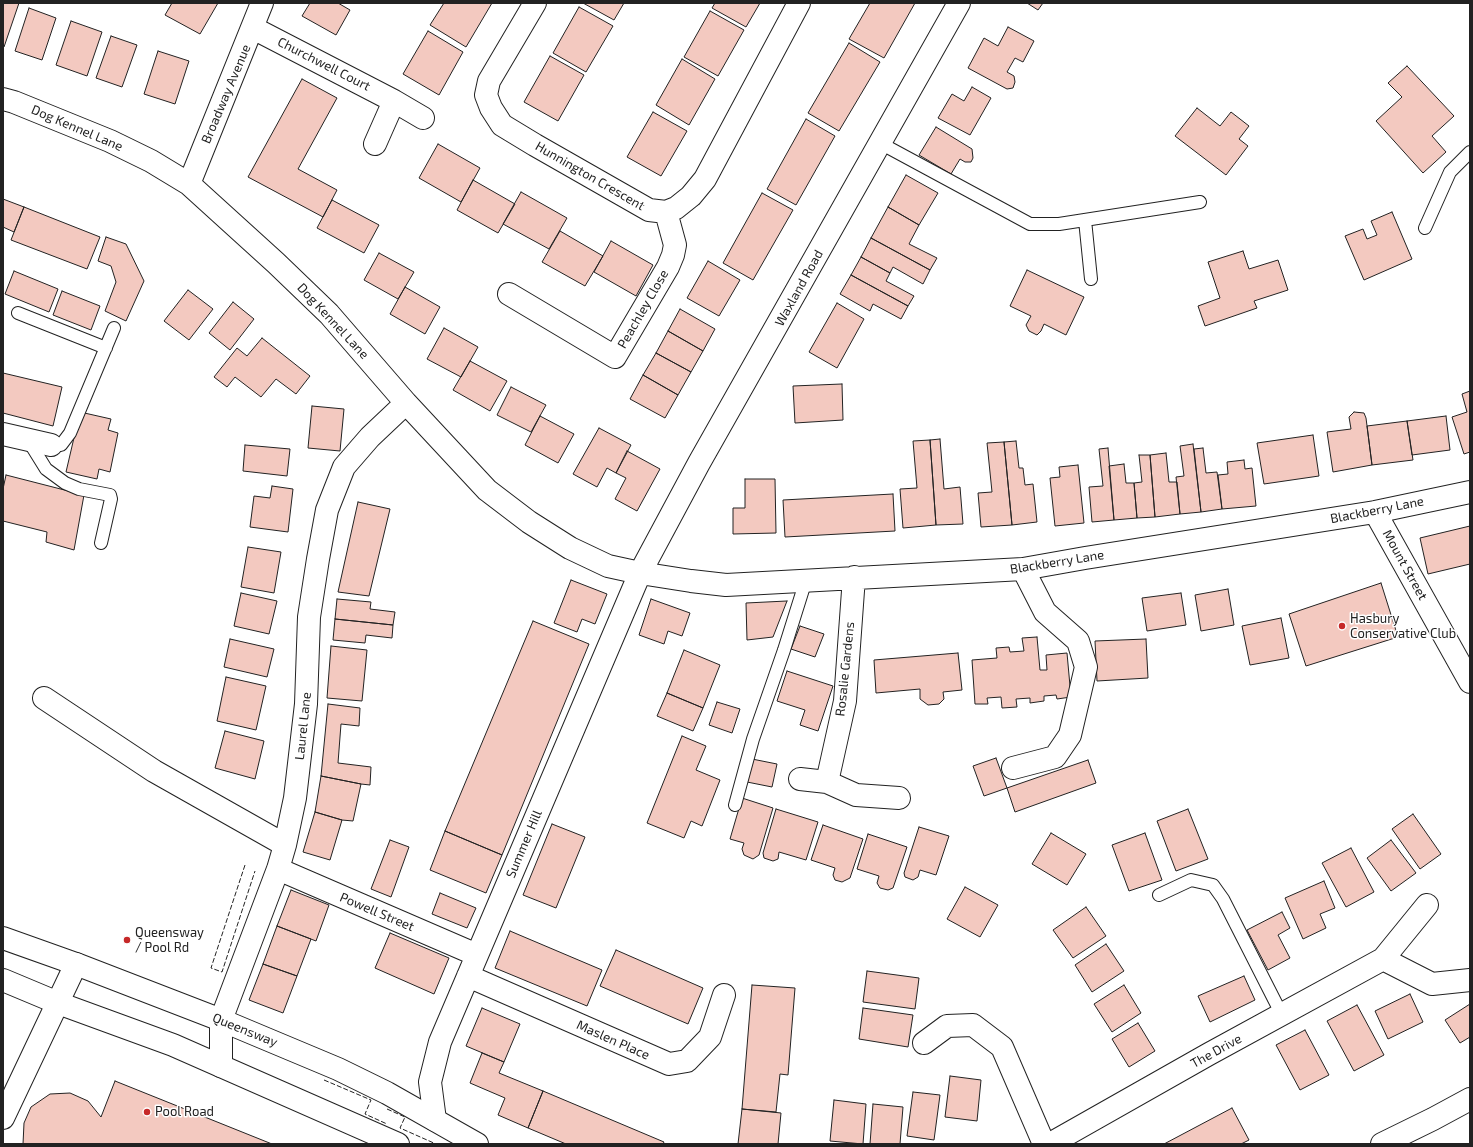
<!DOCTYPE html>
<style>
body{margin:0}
#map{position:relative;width:1473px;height:1147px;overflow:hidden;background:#fff;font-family:"Exo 2",sans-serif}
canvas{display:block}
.frame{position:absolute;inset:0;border:4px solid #222;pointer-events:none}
</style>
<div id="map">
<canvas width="1473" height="1147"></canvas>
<div class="frame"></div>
</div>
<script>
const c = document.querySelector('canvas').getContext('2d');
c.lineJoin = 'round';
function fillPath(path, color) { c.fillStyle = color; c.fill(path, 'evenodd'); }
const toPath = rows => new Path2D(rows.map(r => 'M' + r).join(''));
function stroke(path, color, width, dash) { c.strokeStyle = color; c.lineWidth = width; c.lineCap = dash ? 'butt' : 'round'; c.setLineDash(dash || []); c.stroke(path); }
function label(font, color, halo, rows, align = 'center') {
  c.font = font + ' "Exo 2",sans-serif'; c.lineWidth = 3; c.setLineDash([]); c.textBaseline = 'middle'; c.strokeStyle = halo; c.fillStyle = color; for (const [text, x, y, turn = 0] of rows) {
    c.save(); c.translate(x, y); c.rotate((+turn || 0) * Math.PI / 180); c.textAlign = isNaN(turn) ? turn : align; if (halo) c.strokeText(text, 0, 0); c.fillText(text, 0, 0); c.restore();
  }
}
const building = toPath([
 [3,3,19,3,4,47,3,47,3,3],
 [172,3,218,3,200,34,165,15,172,3],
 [310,3,338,3,350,10,336,35,302,16,310,3],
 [444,3,492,3,466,47,430,25,444,3],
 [583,3,624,3,614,20,583,3],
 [715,3,760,3,746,27,712,8,715,3],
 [870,3,915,3,884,58,849,39,870,3],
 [1027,3,1043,3,1038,10,1027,3],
 [579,7,613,26,586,72,553,53,579,7],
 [29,8,56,18,42,60,15,51,29,8],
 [710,11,744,30,718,76,684,57,710,11],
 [71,21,102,32,87,76,56,65,71,21],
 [1008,27,1034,41,1023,62,1015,58,1007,72,1014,76,1015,82,1013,88,1007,89,968,68,984,38,998,46,1008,27],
 [428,31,463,52,439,95,403,74,428,31],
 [111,36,137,45,122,87,96,78,111,36],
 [849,43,880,62,839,131,808,113,849,43],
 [158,51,189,61,175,104,144,94,158,51],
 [550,56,584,75,558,121,524,102,550,56],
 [682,59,715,79,689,125,656,105,682,59],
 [1407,66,1454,116,1432,136,1446,152,1423,173,1376,121,1402,97,1388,83,1407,66],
 [302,79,337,98,298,169,337,190,323,217,248,177,302,79],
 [972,87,991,98,970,135,938,118,952,94,964,101,972,87],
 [1197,108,1220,126,1231,112,1249,126,1239,139,1248,146,1226,175,1175,136,1197,108],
 [653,112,687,131,661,176,627,157,653,112],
 [806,119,835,136,796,205,767,189,806,119],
 [936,127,972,149,973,158,971,162,965,162,960,159,951,174,919,155,936,127],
 [438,144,480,168,461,202,419,178,438,144],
 [906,175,938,193,919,225,888,207,906,175],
 [473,180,515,204,498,233,457,210,473,180],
 [521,192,567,218,549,249,503,224,521,192],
 [762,193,793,210,753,280,723,263,762,193],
 [3,199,24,207,14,232,3,227,3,199],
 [332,200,379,225,364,253,317,228,332,200],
 [24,207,100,237,87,269,11,240,24,207],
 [888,207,919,225,909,244,937,258,930,270,871,238,888,207],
 [1392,212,1412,259,1364,280,1345,236,1363,229,1367,239,1377,235,1371,221,1392,212],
 [560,231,603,256,585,286,542,262,560,231],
 [106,237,126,244,144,281,126,321,105,311,116,282,111,266,98,261,106,237],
 [871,238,930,270,923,284,893,267,890,273,861,257,871,238],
 [611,241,653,265,636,296,594,272,611,241],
 [1243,251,1249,269,1278,260,1288,290,1254,301,1257,308,1205,326,1198,306,1220,298,1208,262,1243,251],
 [379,253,414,272,398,299,364,280,379,253],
 [861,257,890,273,886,281,914,296,908,306,851,275,861,257],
 [708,261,740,280,719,316,687,298,708,261],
 [1027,270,1084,297,1066,335,1044,324,1041,331,1037,335,1029,331,1026,325,1031,316,1010,306,1027,270],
 [14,271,58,289,49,312,5,294,14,271],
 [851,275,908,306,901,319,873,304,870,311,840,294,851,275],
 [405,287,440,307,425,334,390,314,405,287],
 [188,290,213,309,189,340,164,321,188,290],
 [62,291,100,306,91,330,53,315,62,291],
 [233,302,254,319,230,350,209,333,233,302],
 [837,303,864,319,837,368,809,352,837,303],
 [680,309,715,329,703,351,668,331,680,309],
 [444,328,478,347,461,377,427,359,444,328],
 [668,331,703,351,691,372,656,353,668,331],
 [262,338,310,376,296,394,276,379,261,397,235,377,227,387,214,377,237,348,247,356,262,338],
 [656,353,691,372,678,395,643,375,656,353],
 [470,361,507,381,490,411,453,390,470,361],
 [3,373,62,387,53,426,3,413,3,373],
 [643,375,678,395,665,418,630,399,643,375],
 [842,384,843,420,795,423,793,386,842,384],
 [511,387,546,405,531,432,497,415,511,387],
 [1470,391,1470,452,1464,454,1452,417,1467,412,1462,394,1470,391],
 [312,406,344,409,340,451,308,448,312,406],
 [80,412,111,419,108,430,118,433,110,472,99,469,97,479,66,472,80,412],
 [1354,412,1364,413,1366,418,1372,465,1333,472,1327,432,1351,429,1349,417,1354,412],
 [540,416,574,434,558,463,525,445,540,416],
 [1446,416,1450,450,1412,455,1407,421,1446,416],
 [1407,421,1413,460,1372,465,1367,426,1407,421],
 [599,428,631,445,616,473,607,468,597,487,573,474,599,428],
 [1313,435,1319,476,1264,484,1257,443,1313,435],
 [940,439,944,489,960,487,963,524,936,525,930,440,940,439],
 [930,440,936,525,903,528,900,489,917,488,913,441,930,440],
 [1016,441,1019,468,1023,468,1025,485,1033,484,1037,522,1012,525,1004,442,1016,441],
 [1004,442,1012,525,981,527,978,493,992,492,987,443,1004,442],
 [1193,444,1201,512,1180,514,1176,477,1184,476,1180,446,1193,444],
 [245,445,290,449,287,476,243,471,245,445],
 [1108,448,1114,520,1092,522,1089,487,1103,486,1099,449,1108,448],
 [1203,448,1206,473,1217,472,1222,509,1201,512,1194,449,1203,448],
 [627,451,660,469,637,511,615,499,626,478,616,473,627,451],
 [1166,453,1169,482,1177,482,1180,514,1155,517,1150,455,1166,453],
 [1139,455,1150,455,1155,517,1137,518,1134,483,1142,482,1139,455],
 [1244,460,1245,469,1252,468,1256,506,1222,509,1218,475,1228,474,1227,462,1244,460],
 [1124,464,1126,483,1134,483,1137,518,1114,520,1109,466,1124,464],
 [1078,465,1084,523,1055,526,1050,478,1060,477,1059,467,1078,465],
 [6,475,84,495,74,550,46,542,47,532,3,521,3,489,6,475],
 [745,479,775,479,776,533,733,534,733,508,745,508,745,479],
 [272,486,293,489,288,532,250,527,254,496,270,498,272,486],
 [893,494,895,531,785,537,783,500,893,494],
 [358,502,390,509,369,596,338,592,358,502],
 [1470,526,1470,564,1428,574,1420,538,1470,526],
 [248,547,281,552,274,593,241,587,248,547],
 [571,580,607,594,595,624,582,619,577,632,554,623,571,580],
 [1381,583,1398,637,1306,666,1289,614,1381,583],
 [1228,589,1234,625,1201,631,1195,595,1228,589],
 [241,593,277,601,269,634,234,626,241,593],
 [1181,593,1186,625,1147,631,1142,598,1181,593],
 [337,599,371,602,370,609,395,612,393,625,335,619,337,599],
 [651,599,690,613,682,636,668,631,664,644,639,635,651,599],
 [787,601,773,637,747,640,746,603,787,601],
 [1281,618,1289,658,1250,665,1242,626,1281,618],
 [335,619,393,625,392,638,366,635,365,643,333,640,335,619],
 [533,621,589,644,502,855,445,831,533,621],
 [800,626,824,634,815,657,791,649,800,626],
 [1037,637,1040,670,1047,670,1046,655,1067,653,1071,697,1057,699,1056,695,1044,696,1044,701,1030,703,1030,698,1016,699,1017,707,1002,708,1001,697,987,698,988,704,975,704,972,660,997,658,996,648,1009,647,1010,652,1024,651,1022,638,1037,637],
 [230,639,274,649,267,677,224,667,230,639],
 [1146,639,1148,678,1097,681,1095,641,1146,639],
 [331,646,367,650,362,701,327,698,331,646],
 [684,650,720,665,703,708,667,693,684,650],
 [958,653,962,690,943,692,944,699,939,704,928,705,920,699,920,689,876,693,874,660,958,653],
 [787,671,833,686,818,731,800,725,805,710,777,701,787,671],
 [226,677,266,686,256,730,217,721,226,677],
 [667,693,703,708,693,731,657,716,667,693],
 [717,702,740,709,732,733,709,725,717,702],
 [328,704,360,708,359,726,341,724,338,763,371,767,370,785,361,784,321,776,328,704],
 [225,731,264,741,255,779,215,768,225,731],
 [682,736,706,746,696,770,720,780,702,826,691,821,684,838,647,823,682,736],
 [996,758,1007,788,984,796,973,766,996,758],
 [752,759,777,764,772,787,747,782,752,759],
 [1088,760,1096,783,1015,812,1007,788,1088,760],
 [321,776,361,784,353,821,342,820,315,812,321,776],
 [742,798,773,808,759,855,753,859,744,855,742,849,744,843,730,839,742,798],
 [776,809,818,822,806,860,779,852,778,859,773,861,764,858,763,853,776,809],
 [1188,809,1208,859,1176,871,1157,821,1188,809],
 [315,812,342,820,330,860,303,852,315,812],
 [1413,814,1441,854,1420,869,1392,829,1413,814],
 [552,824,585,837,556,908,523,895,552,824],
 [823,825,863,839,850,878,842,882,835,880,833,875,835,868,811,860,823,825],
 [919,827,949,836,936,875,920,870,918,877,913,880,905,877,904,873,919,827],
 [445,831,502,855,486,893,430,870,445,831],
 [1051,833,1086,854,1067,885,1032,864,1051,833],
 [1145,833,1162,880,1129,891,1112,845,1145,833],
 [868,834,907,847,893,888,888,890,880,888,877,883,879,876,857,869,868,834],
 [390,840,409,847,391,897,371,889,390,840],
 [1391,840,1416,873,1391,891,1367,858,1391,840],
 [1351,848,1374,892,1346,907,1322,863,1351,848],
 [1324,881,1335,908,1320,914,1326,928,1303,939,1285,898,1324,881],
 [965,887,998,905,980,937,947,919,965,887],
 [291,890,329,905,316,941,277,926,291,890],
 [440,893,476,908,467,928,432,914,440,893],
 [1086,907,1106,936,1073,958,1053,930,1086,907],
 [1282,912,1290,928,1278,935,1290,958,1268,970,1247,930,1282,912],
 [277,926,311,939,297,976,263,964,277,926],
 [510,931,602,970,587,1006,495,968,510,931],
 [390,933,449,958,434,994,375,968,390,933],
 [1106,944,1124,971,1092,992,1075,965,1106,944],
 [616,950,703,988,688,1024,600,986,616,950],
 [263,964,297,976,283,1013,249,1000,263,964],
 [867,971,919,978,915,1009,863,1002,867,971],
 [1244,976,1255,1000,1210,1022,1198,996,1244,976],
 [752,985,795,988,788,1075,780,1074,776,1112,742,1109,752,985],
 [1124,985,1141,1013,1112,1032,1094,1004,1124,985],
 [1410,994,1423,1022,1388,1039,1375,1011,1410,994],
 [1470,1004,1470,1037,1460,1043,1445,1020,1470,1004],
 [1357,1005,1384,1055,1354,1071,1327,1021,1357,1005],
 [482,1008,520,1024,504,1062,466,1046,482,1008],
 [863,1008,913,1015,908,1047,859,1039,863,1008],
 [1138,1023,1155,1051,1129,1067,1112,1039,1138,1023],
 [1305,1030,1329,1075,1300,1090,1276,1045,1305,1030],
 [482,1053,504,1062,499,1073,543,1091,528,1128,498,1115,505,1098,470,1083,482,1053],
 [950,1076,981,1080,977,1121,945,1117,950,1076],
 [115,1081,272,1144,23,1144,24,1123,31,1107,50,1094,70,1093,88,1101,101,1117,115,1081],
 [543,1091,664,1142,663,1144,566,1144,528,1128,543,1091],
 [913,1092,940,1095,934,1140,907,1136,913,1092],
 [834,1100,866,1104,863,1144,830,1141,834,1100],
 [873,1104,903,1107,900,1144,870,1144,873,1104],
 [1232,1108,1249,1140,1241,1144,1164,1144,1232,1108],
 [742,1109,781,1113,778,1144,738,1144,742,1109]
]);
fillPath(building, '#f3c9c0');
stroke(building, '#222', 1);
const service = toPath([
 [880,143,1030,224,1059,224,1200,202],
 [1085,220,1091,279],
 [1425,228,1450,172,1470,152],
 [18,313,106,348],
 [28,440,46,469,65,483,79,489,110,495,111,499,101,543],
 [51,445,61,445,70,433,114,328],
 [735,805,753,739,784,650,806,580],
 [1159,895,1191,880,1213,885,1223,899,1282,1015]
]);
const minor = toPath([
 [535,3,489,81,486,95,491,108,502,125,535,145,649,210,666,212,676,208,691,196,705,179,799,3],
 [253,28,394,101,423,118],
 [3,99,14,102,110,141,151,161,189,184,276,263,329,314,406,403,487,490,529,522,570,548,608,566,640,573,691,581,726,585,1023,569,1085,558,1375,512,1470,492],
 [375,144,394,101],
 [189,184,262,3],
 [509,294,615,357,668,267,673,255,675,245,666,212],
 [3,434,51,445],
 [1375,512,1470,682],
 [44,698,154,771,285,845],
 [1013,768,1055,757,1070,735,1086,667,1078,641,1045,612,1023,569],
 [800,779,827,782,856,795,899,798],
 [827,782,845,701,854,577],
 [278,869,477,955],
 [1383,959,1432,984,1470,980],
 [468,976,669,1064,687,1061,710,1037,724,995],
 [924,1043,947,1026,973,1025,1002,1047,1044,1144],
 [221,1066,221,1020,278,869,285,845,295,798,306,704,309,617,318,559,327,510,344,467,370,437,406,403],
 [435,1120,430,1082,440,1042,640,573,699,463,959,3],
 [1050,1144,1209,1054,1383,959,1427,905]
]);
const tertiary = toPath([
 [3,1118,76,964]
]);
const secondary = toPath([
 [1382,1144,1433,1119,1470,1099]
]);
const primary = toPath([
 [3,938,76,964,221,1020,338,1069,387,1093,477,1144],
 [3,980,58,1003,173,1045,398,1144]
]);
stroke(service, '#222', 14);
stroke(minor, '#222', 24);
stroke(tertiary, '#222', 24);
stroke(secondary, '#222', 24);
stroke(primary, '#222', 24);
stroke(service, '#fff', 12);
stroke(minor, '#fff', 22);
stroke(tertiary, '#fff', 22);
stroke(secondary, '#fff', 22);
stroke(primary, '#fff', 22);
stroke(toPath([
 [245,865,211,968,222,972,255,871],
 [324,1080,371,1100,365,1114,387,1124],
 [387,1109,405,1117,400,1128,436,1144]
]), '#222', 1, [5, 2]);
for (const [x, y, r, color] of [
 [1342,626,4,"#c62828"],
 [127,940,4,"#c62828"],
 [147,1112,4,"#c62828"]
]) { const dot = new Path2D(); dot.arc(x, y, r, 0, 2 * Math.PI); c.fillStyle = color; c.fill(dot); stroke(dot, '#fff', 1.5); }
label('13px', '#222', '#fff', [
 ["Churchwell Court",324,64,27],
 ["Broadway Avenue",226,94,-67],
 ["Dog Kennel Lane",77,128,23],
 ["Hunnington Crescent",590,176,30],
 ["Waxland Road",799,288,-61],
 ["Peachley Close",643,309,-60],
 ["Dog Kennel Lane",333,321,47],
 ["Blackberry Lane",1377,510,-11],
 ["Blackberry Lane",1057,562,-9],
 ["Mount Street",1405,565,61],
 ["Rosalie Gardens",845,669,-84],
 ["Laurel Lane",303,726,-84],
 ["Summer Hill",524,844,-67],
 ["Powell Street",377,912,23],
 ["Queensway",245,1030,22],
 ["Maslen Place",613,1040,24],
 ["The Drive",1216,1051,-29]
]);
label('13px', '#222', '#fff', [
 ["Hasbury",1350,619],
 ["Conservative Club",1350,634],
 ["Queensway",135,933],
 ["/ Pool Rd",135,948],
 ["Pool Road",155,1112]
], 'left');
</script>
